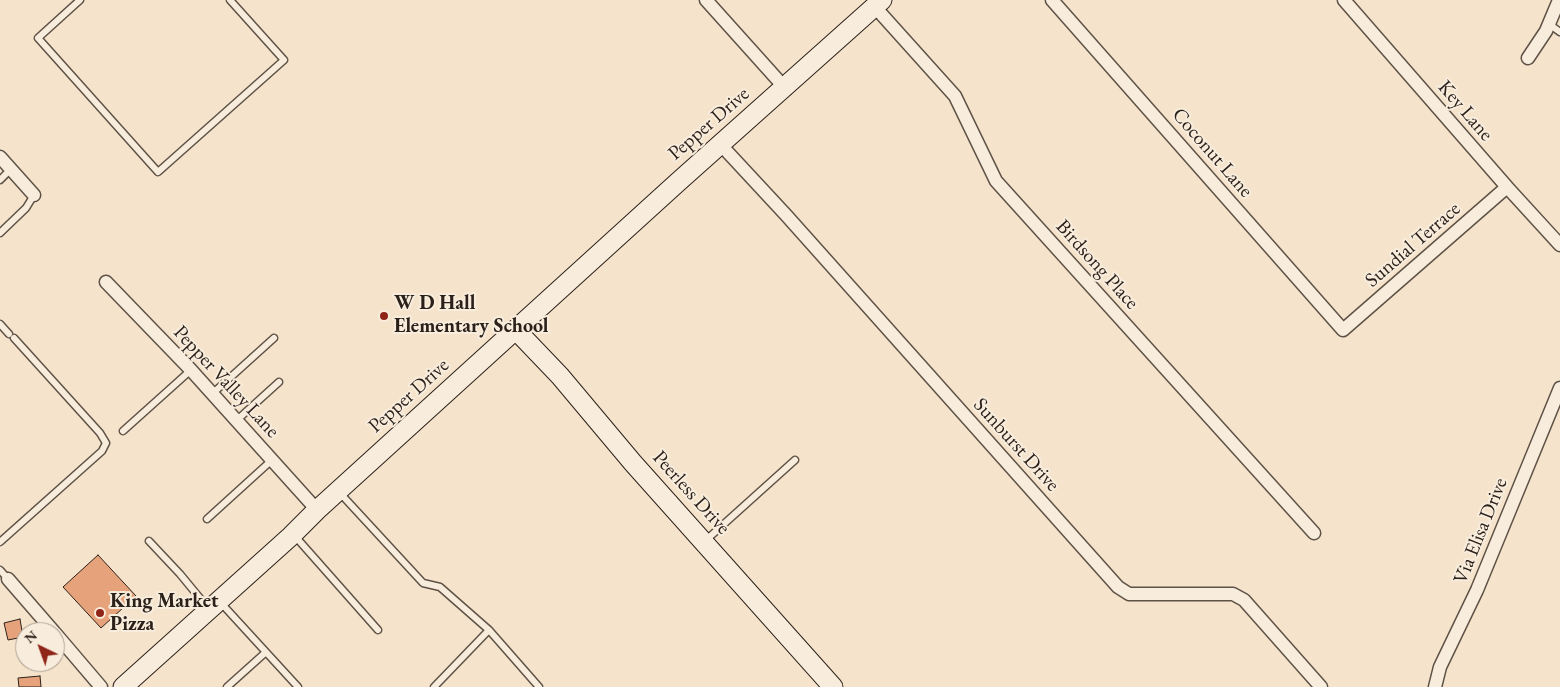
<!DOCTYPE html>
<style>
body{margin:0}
#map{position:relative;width:1560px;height:687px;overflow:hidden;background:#f5e3cb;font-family:"EB Garamond",serif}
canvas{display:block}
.north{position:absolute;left:15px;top:622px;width:50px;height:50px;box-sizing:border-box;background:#f8eddd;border:1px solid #a69b8f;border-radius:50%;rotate:318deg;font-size:14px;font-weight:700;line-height:20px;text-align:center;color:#2c211a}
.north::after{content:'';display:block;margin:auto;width:18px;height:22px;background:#8f2418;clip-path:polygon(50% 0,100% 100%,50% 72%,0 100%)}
</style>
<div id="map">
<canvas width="1560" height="687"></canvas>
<div class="north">N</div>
</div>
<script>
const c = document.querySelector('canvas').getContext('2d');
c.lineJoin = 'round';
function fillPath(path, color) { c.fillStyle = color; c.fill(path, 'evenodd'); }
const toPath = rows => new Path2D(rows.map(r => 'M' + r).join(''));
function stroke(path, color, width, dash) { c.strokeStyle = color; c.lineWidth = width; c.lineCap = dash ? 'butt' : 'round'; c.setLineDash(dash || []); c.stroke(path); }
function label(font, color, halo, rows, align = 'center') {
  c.font = font + ' "EB Garamond",serif'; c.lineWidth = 4; c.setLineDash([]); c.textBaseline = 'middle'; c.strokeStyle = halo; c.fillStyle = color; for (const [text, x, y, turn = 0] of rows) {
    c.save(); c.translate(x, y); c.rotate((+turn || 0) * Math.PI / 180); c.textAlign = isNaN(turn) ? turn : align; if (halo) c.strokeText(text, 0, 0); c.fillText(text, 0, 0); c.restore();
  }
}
const building = toPath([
 [98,555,136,596,101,628,63,587,98,555],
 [20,619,23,637,8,640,4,623,20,619],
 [40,676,41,687,19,687,18,678,40,676]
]);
fillPath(building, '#e6a37b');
stroke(building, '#2c211a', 1);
const lane = toPath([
 [80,0,38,38,158,172,284,60,230,0],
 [1549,24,1560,32],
 [0,180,11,169],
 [0,233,26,208,34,195],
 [0,324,9,334],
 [212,394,274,338],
 [237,420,279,382],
 [123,431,191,370],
 [339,492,423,583,440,587,489,630,539,687],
 [207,519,272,460],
 [294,535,378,630],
 [149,541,180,574,208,608],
 [705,541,795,460],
 [0,542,102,451,106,443,100,433,14,338],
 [0,570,8,579],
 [221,603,298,687],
 [227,687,266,652],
 [434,687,489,630]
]);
const street = toPath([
 [706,0,785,88],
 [1052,0,1343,330,1507,187],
 [1344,0,1507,187,1560,245],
 [875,7,955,96,996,181,1314,533],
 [1528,58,1546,31,1559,0],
 [721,145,786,215,1118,587,1129,594,1233,594,1244,600,1321,687],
 [0,157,34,195],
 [106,282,191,370,317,510],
 [8,579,54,632],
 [55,633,101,687],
 [1435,687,1440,667,1477,590,1560,388]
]);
const secondary = toPath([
 [516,330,560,376,633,463,833,687],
 [123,687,291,536,317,510,678,182,882,0]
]);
stroke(lane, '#5e5246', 9);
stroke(street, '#5e5246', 15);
stroke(secondary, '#2c211a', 21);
stroke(lane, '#f8eddd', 6);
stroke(street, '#f8eddd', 12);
stroke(secondary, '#f8eddd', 19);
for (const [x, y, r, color] of [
 [384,316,5,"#8f2418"],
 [100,613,5,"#8f2418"]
]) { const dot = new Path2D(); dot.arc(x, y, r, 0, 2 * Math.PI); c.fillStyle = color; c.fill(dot); stroke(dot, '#f8eddd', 2); }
label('20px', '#2c211a', '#f8eddd', [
 ["Key Lane",1465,111,49],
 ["Pepper Drive",709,124,-41],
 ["Coconut Lane",1212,153,49],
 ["Sundial Terrace",1413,245,-41],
 ["Birdsong Place",1097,265,48],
 ["Pepper Valley Lane",226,382,47],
 ["Pepper Drive",409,396,-42],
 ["Sunburst Drive",1016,445,48],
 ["Peerless Drive",691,493,48],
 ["Via Elisa Drive",1481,531,-68]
]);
label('bold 20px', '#2c211a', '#f8eddd', [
 ["W D Hall",394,304],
 ["Elementary School",394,327],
 ["King Market",110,602],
 ["Pizza",110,625]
], 'left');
</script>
